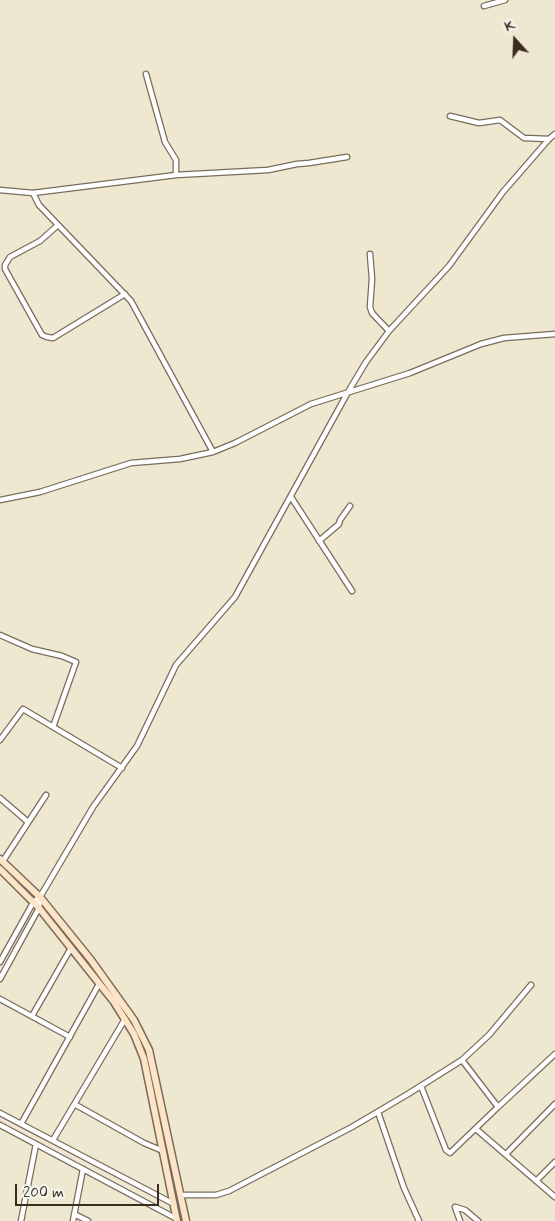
<!DOCTYPE html>
<style>
body{margin:0}
#map{position:relative;width:555px;height:1221px;overflow:hidden;background:#eee8d0;font-family:Mynerve,sans-serif}
canvas{display:block}
.north{position:absolute;left:490px;top:15px;width:50px;height:50px;-webkit-text-stroke:4px #f6f6f2;paint-order:stroke;rotate:340deg;font-size:14px;font-weight:700;line-height:20px;text-align:center;color:#3b2a1e}
.north::after{content:'';display:block;margin:auto;width:18px;height:22px;background:#3b2a1e;clip-path:polygon(50% 0,100% 100%,50% 72%,0 100%)}
.scale{position:absolute;left:15px;top:1184px;width:144px;height:22px;box-sizing:border-box;border:2px solid #3b2a1e;border-top:0;padding-left:6px;font-size:15px;line-height:18px;white-space:nowrap;color:#3b2a1e;-webkit-text-stroke:4px #f6f6f2;paint-order:stroke}
</style>
<div id="map">
<canvas width="555" height="1221"></canvas>
<div class="north">K</div>
<div class="scale">200 m</div>
</div>
<script>
const c = document.querySelector('canvas').getContext('2d');
c.lineJoin = 'round';
const toPath = rows => new Path2D(rows.map(r => 'M' + r).join(''));
function stroke(path, color, width, dash) { c.strokeStyle = color; c.lineWidth = width; c.lineCap = dash ? 'butt' : 'round'; c.setLineDash(dash || []); c.stroke(path); }
const street = toPath([
 [484,6,505,0],
 [146,74,165,142,176,160,176,175],
 [450,116,479,123,500,120,524,138,549,139],
 [0,190,33,193,176,175,268,170,297,164,309,163,347,157],
 [33,193,39,205,131,301,213,452],
 [58,225,40,241,10,257,5,265,5,269,42,335,47,337,53,338,125,294],
 [370,254,372,279,370,307,372,313,389,331],
 [291,497,352,591],
 [0,500,40,492,131,463,180,459,213,452,235,443,311,404,410,373,481,344,504,338,555,334],
 [319,541,339,524,340,520,350,506],
 [0,635,32,649,62,656,76,662,53,727],
 [0,740,23,709,122,768],
 [0,798,28,822],
 [3,861,46,795],
 [0,962,34,901,40,897],
 [0,979,39,908,40,897,93,807,137,746,176,665,235,597,348,392,366,362,389,331,449,266,503,192,549,139,555,134],
 [0,999,70,1037],
 [32,1016,71,948],
 [421,1086,446,1150,450,1153,498,1107,462,1060],
 [76,1105,144,1143,163,1151],
 [498,1107,555,1054],
 [378,1112,404,1188,419,1221],
 [0,1113,174,1204],
 [21,1124,99,984],
 [0,1125,177,1219],
 [476,1129,555,1197],
 [53,1140,125,1019],
 [506,1154,555,1104],
 [536,1181,555,1162],
 [181,1195,216,1195,229,1191,352,1127,408,1094,462,1060,489,1035,531,985],
 [455,1207,465,1210,478,1221],
 [455,1207,460,1221],
 [74,1214,88,1221],
 [21,1221,36,1144],
 [73,1221,83,1169]
]);
const secondary = toPath([
 [0,859,40,897,91,960,134,1020,149,1050,186,1221],
 [0,869,39,908,114,1002,134,1034,144,1059,177,1221]
]);
stroke(street, '#7a6c5c', 7);
stroke(secondary, '#7a6c5c', 9);
stroke(street, '#fff', 4.5);
stroke(secondary, '#fee4c6', 6);
</script>
